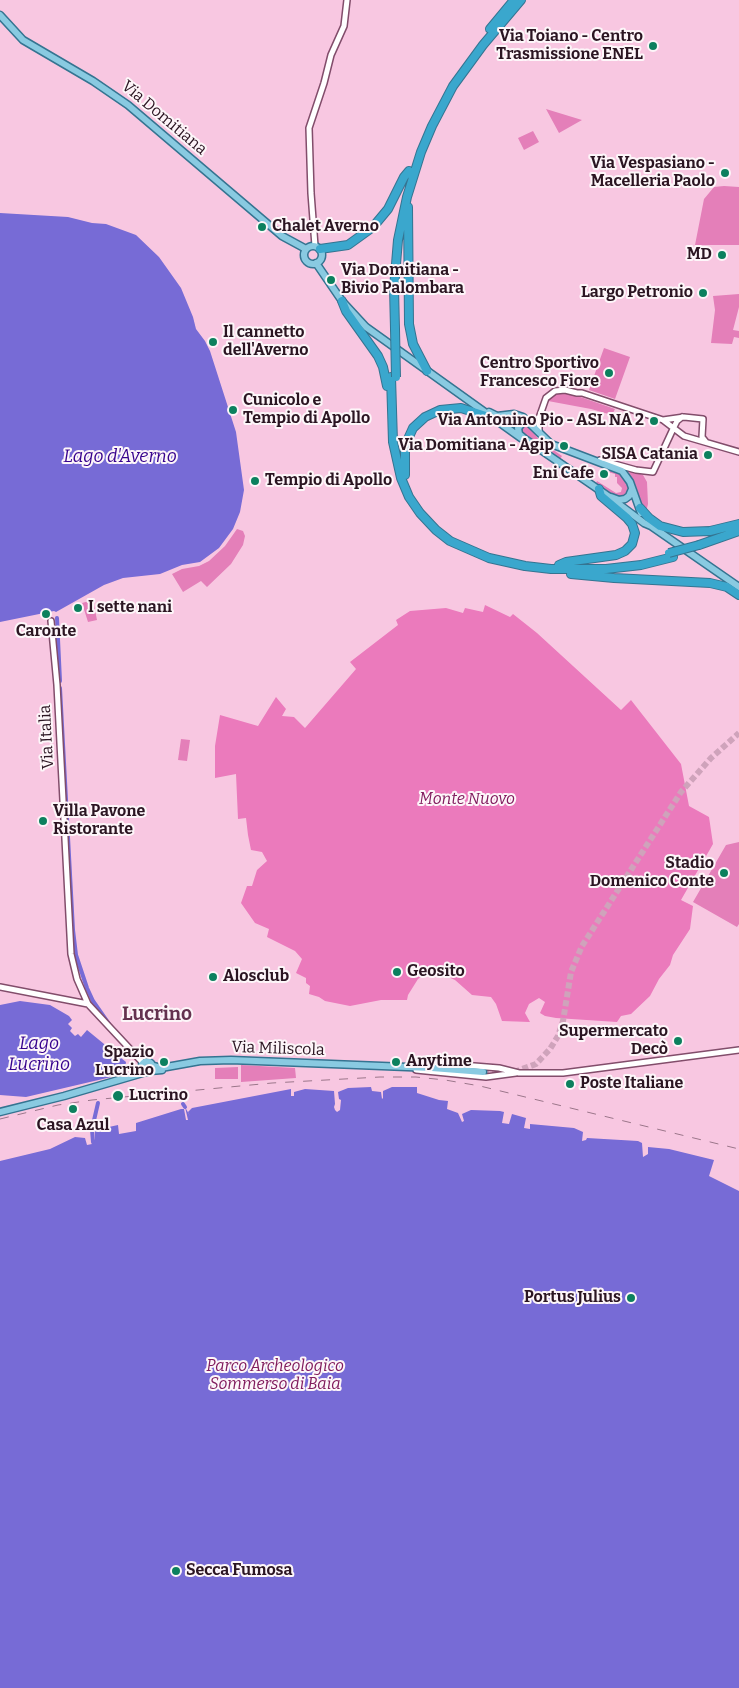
<!DOCTYPE html>
<meta charset="utf-8">
<style>
body{margin:0}
canvas{display:block;background:#f8c7e1}
</style>
<canvas width="739" height="1688"></canvas>
<script>
const c = document.querySelector('canvas').getContext('2d');
c.lineJoin = 'round';
function fillPath(path, color) { c.fillStyle = color; c.fill(path, 'evenodd'); }
const toPath = rows => new Path2D(rows.map(r => 'M' + r).join(''));
function stroke(path, color, width, dash) { c.strokeStyle = color; c.lineWidth = width; c.lineCap = dash ? 'butt' : 'round'; c.setLineDash(dash || []); c.stroke(path); }
function label(font, color, halo, rows, align = 'center') {
  c.font = font + ' Bitter,serif'; c.lineWidth = 4; c.setLineDash([]); c.textBaseline = 'middle'; c.strokeStyle = halo; c.fillStyle = color; for (const [text, x, y, turn = 0] of rows) {
    c.save(); c.translate(x, y); c.rotate((+turn || 0) * Math.PI / 180); c.textAlign = isNaN(turn) ? turn : align; if (halo) c.strokeText(text, 0, 0); c.fillText(text, 0, 0); c.restore();
  }
}
fillPath(toPath([
 [546,109,582,120,559,133],
 [533,131,539,142,524,150,518,138],
 [724,186,739,187,739,245,695,245,704,199,714,187],
 [739,294,739,307,733,330,739,331,739,338,734,337,732,344,711,343,715,310,713,296],
 [604,348,630,357,615,399,589,390],
 [560,392,569,393,615,409,612,415,591,409,548,401,552,395],
 [525,424,529,426,539,440,562,456,560,459,521,432,521,426],
 [610,469,611,471,613,470,620,474,628,484,629,488,625,496,620,497,612,494,596,483,597,481,616,493,621,492,622,488,617,483,617,477,615,477,615,474,608,472,608,476,605,476,607,473,600,472],
 [632,471,643,475,647,482,648,504,646,512,639,499,628,473],
 [237,529,243,531,245,536,243,545,231,564,207,587,201,581,183,592,172,574,182,569,199,566,209,561,225,546],
 [93,600,97,620,88,622,82,603],
 [181,739,190,740,187,761,178,760],
 [739,842,739,924,737,927,693,902,726,845],
 [241,1065,295,1068,296,1078,241,1082],
 [238,1067,238,1079,215,1079,215,1068]
]), '#e47fb9');
fillPath(toPath([
 [485,605,510,617,513,614,537,633,621,710,631,700,681,764,689,806,709,817,713,844,681,900,693,906,690,929,673,955,670,965,659,979,650,996,631,1014,621,1016,617,1022,556,1018,545,1016,540,1013,545,1002,539,998,529,1004,525,1013,530,1022,502,1021,496,1004,491,997,472,995,455,980,444,975,443,970,431,971,418,979,408,995,407,1000,381,1000,350,1006,325,1001,319,997,309,994,310,986,306,983,306,978,296,973,302,959,295,951,267,937,269,929,255,923,241,903,247,886,252,886,257,870,267,861,262,852,251,850,248,835,246,818,238,819,236,774,215,778,215,746,220,715,258,726,276,697,286,709,282,716,294,717,305,728,356,669,350,662,398,625,396,620,410,611,446,608,463,613,465,608,483,612]
]), '#eb7abc');
fillPath(toPath([
 [0,213,68,217,92,223,106,224,136,235,159,257,181,288,193,317,196,329,205,341,210,351,236,432,244,490,240,512,233,529,219,548,200,562,182,565,160,574,123,578,104,585,56,612,54,611,0,622],
 [20,1001,50,1005,69,1016,72,1020,68,1024,72,1028,70,1031,75,1036,78,1034,81,1037,87,1030,126,1062,124,1074,26,1097,0,1095,0,1005],
 [371,1087,372,1091,381,1092,382,1099,383,1098,383,1091,392,1087,417,1087,417,1093,439,1100,448,1101,447,1109,458,1113,462,1122,464,1121,462,1114,471,1110,500,1111,504,1112,502,1123,509,1124,512,1114,526,1118,524,1128,530,1129,530,1124,574,1128,583,1132,582,1141,586,1140,587,1138,638,1141,642,1143,643,1157,648,1154,648,1147,669,1149,714,1160,709,1176,739,1191,739,1688,0,1688,0,1161,50,1149,75,1137,85,1138,87,1145,92,1144,95,1139,95,1130,118,1125,119,1134,136,1131,136,1123,181,1109,184,1109,186,1120,188,1120,185,1107,190,1116,188,1112,192,1108,291,1089,291,1096,294,1096,294,1092,305,1089,334,1091,335,1104,334,1107,335,1110,337,1112,340,1110,341,1100,339,1099,338,1092,348,1088]
]), '#776bd6');
stroke(toPath([
 [57,618,60,681],
 [60,688,73,930,76,955,87,988,93,1001,109,1024],
 [183,1104,185,1107],
 [93,1142,92,1129,98,1103]
]), '#776bd6', 4);
stroke(toPath([
 [483,1072,505,1073],
 [514,1072,536,1064,550,1049,558,1036,563,1021,571,972,582,946,681,792,711,758,739,733]
]), '#cfa3bb', 6, [6, 3]);
const minor = toPath([
 [315,246,311,193,309,128,324,83,331,55,344,26,347,0],
 [663,420,684,417,703,419,702,437,706,442],
 [539,432,539,418,546,398,555,391,565,390,577,393,582,393,663,420,684,436,739,452],
 [600,460,636,470,653,472,673,429,677,421,682,417],
 [51,621,57,685,71,954,77,979,88,1004,143,1063],
 [0,987,88,1004],
 [413,1066,437,1063,499,1068,519,1073,563,1073,739,1050],
 [416,1070,486,1077,516,1073]
]);
const major = toPath([
 [0,15,23,40,93,81,128,105,282,236,306,249],
 '304 255a9 9 0 1 1 18 0a9 9 0 1 1-18 0Z',
 [316,263,342,301,366,327,521,438],
 [489,412,497,416,514,414,523,417,551,444,622,471,630,482,641,513],
 [530,421,523,422,518,428,519,434,525,439,608,496,644,523,651,526,739,587],
 [611,497,619,500,625,499,629,496,632,489],
 '141.5 1067a5.5 5.5 0 1 1 11 0a5.5 5.5 0 1 1-11 0Z',
 [151,1065,161,1068,200,1061,231,1060,432,1068,483,1072],
 [150,1071,162,1070],
 [0,1112,64,1096,146,1072]
]);
const highway = toPath([
 [490,29,514,0],
 [408,207,409,324,413,344,427,371],
 [320,249,348,245,373,227,388,209,404,177,409,171],
 [342,301,346,311,378,356,383,367,387,386],
 [395,329,394,288,398,240,407,197,421,152,432,126,453,86,483,45,521,0],
 [391,377,393,442,401,478,409,497,420,513,436,530,450,541,489,558,525,566,551,569,606,569,641,565,673,557],
 [405,475,405,451,408,439,413,428,425,417,440,410,461,408,492,418],
 [640,508,649,518,660,526,683,532,710,531,739,524],
 [699,545,739,531],
 [559,565,566,562,616,555,625,551,632,544,635,533,632,524,627,518,601,496,599,489],
 [571,574,614,578,710,583,727,587,739,595]
]);
stroke(minor, '#824d6b', 8);
stroke(major, '#357491', 9);
stroke(highway, '#357491', 10);
stroke(minor, '#fff', 5);
stroke(major, '#89cae1', 6);
stroke(highway, '#3aa7cd', 8);
stroke(toPath([
 [0,1119,58,1105,92,1100,272,1083,380,1077,416,1077,445,1080,480,1086,739,1149]
]), '#9b768a', 1, [9, 9]);
const highwayBridge = toPath([
 [395,329,396,377],
 [669,553,699,545]
]);
stroke(highwayBridge, '#357491', 10, []);
stroke(highwayBridge, '#3aa7cd', 8);
for (const [x, y, r, color] of [
 [653,46,5,"#0c805e"],
 [725,173,5,"#0c805e"],
 [262,227,5,"#0c805e"],
 [722,255,5,"#0c805e"],
 [331,280,5,"#0c805e"],
 [703,293,5,"#0c805e"],
 [213,342,5,"#0c805e"],
 [609,373,5,"#0c805e"],
 [233,410,5,"#0c805e"],
 [654,421,5,"#0c805e"],
 [564,446,5,"#0c805e"],
 [708,455,5,"#0c805e"],
 [604,474,5,"#0c805e"],
 [255,481,5,"#0c805e"],
 [78,608,5,"#0c805e"],
 [46,614,5,"#0c805e"],
 [43,821,5,"#0c805e"],
 [724,873,5,"#0c805e"],
 [397,972,5,"#0c805e"],
 [213,977,5,"#0c805e"],
 [678,1041,5,"#0c805e"],
 [164,1062,5,"#0c805e"],
 [396,1062,5,"#0c805e"],
 [570,1084,5,"#0c805e"],
 [118,1096,6,"#0c805e"],
 [73,1109,5,"#0c805e"],
 [631,1298,5,"#0c805e"],
 [176,1571,5,"#0c805e"]
]) { const dot = new Path2D(); dot.arc(x, y, r, 0, 2 * Math.PI); c.fillStyle = color; c.fill(dot); stroke(dot, '#fdf6f9', 2); }
label('bold 16px', '#2b1522', '#fdf6f9', [
 ["Via Toiano - Centro",643,37],
 ["Trasmissione ENEL",643,55],
 ["Via Vespasiano -",715,164],
 ["Macelleria Paolo",715,182],
 ["Chalet Averno",272,227,"left"],
 ["MD",712,255],
 ["Via Domitiana -",341,271,"left"],
 ["Bivio Palombara",341,289,"left"],
 ["Largo Petronio",693,293],
 ["Il cannetto",223,333,"left"],
 ["dell'Averno",223,351,"left"],
 ["Centro Sportivo",599,364],
 ["Francesco Fiore",599,382],
 ["Cunicolo e",243,401,"left"],
 ["Tempio di Apollo",243,419,"left"],
 ["Via Antonino Pio - ASL NA 2",644,421],
 ["Via Domitiana - Agip",554,446],
 ["SISA Catania",698,455],
 ["Eni Cafe",594,474],
 ["Tempio di Apollo",265,481,"left"],
 ["I sette nani",88,608,"left"],
 ["Caronte",46,632,"center"],
 ["Villa Pavone",53,812,"left"],
 ["Ristorante",53,830,"left"],
 ["Stadio",714,864],
 ["Domenico Conte",714,882],
 ["Geosito",407,972,"left"],
 ["Alosclub",223,977,"left"],
 ["Supermercato",668,1032],
 ["Decò",668,1050],
 ["Spazio",154,1053],
 ["Lucrino",154,1071],
 ["Anytime",406,1062,"left"],
 ["Poste Italiane",580,1084,"left"],
 ["Lucrino",129,1096,"left"],
 ["Casa Azul",73,1126,"center"],
 ["Portus Julius",621,1298],
 ["Secca Fumosa",186,1571,"left"]
], 'right');
label('16px', '#2b1522', '#fdf6f9', [
 ["Via Domitiana",164,118,40],
 ["Via Italia",47,737,-93],
 ["Via Miliscola",278,1049,2]
]);
label('italic 16px', '#811c5e', '#fdf6f9', [
 ["Monte Nuovo",467,800],
 ["Parco Archeologico",275,1367],
 ["Sommerso di Baia",275,1385]
]);
label('italic 18px', '#36028d', '#fdf6f9', [
 ["Lago d'Averno",120,457],
 ["Lago",39,1044],
 ["Lucrino",39,1065]
]);
label('bold 19px', '#64324f', '#fdf6f9', [
 ["Lucrino",157,1015]
]);
</script>
